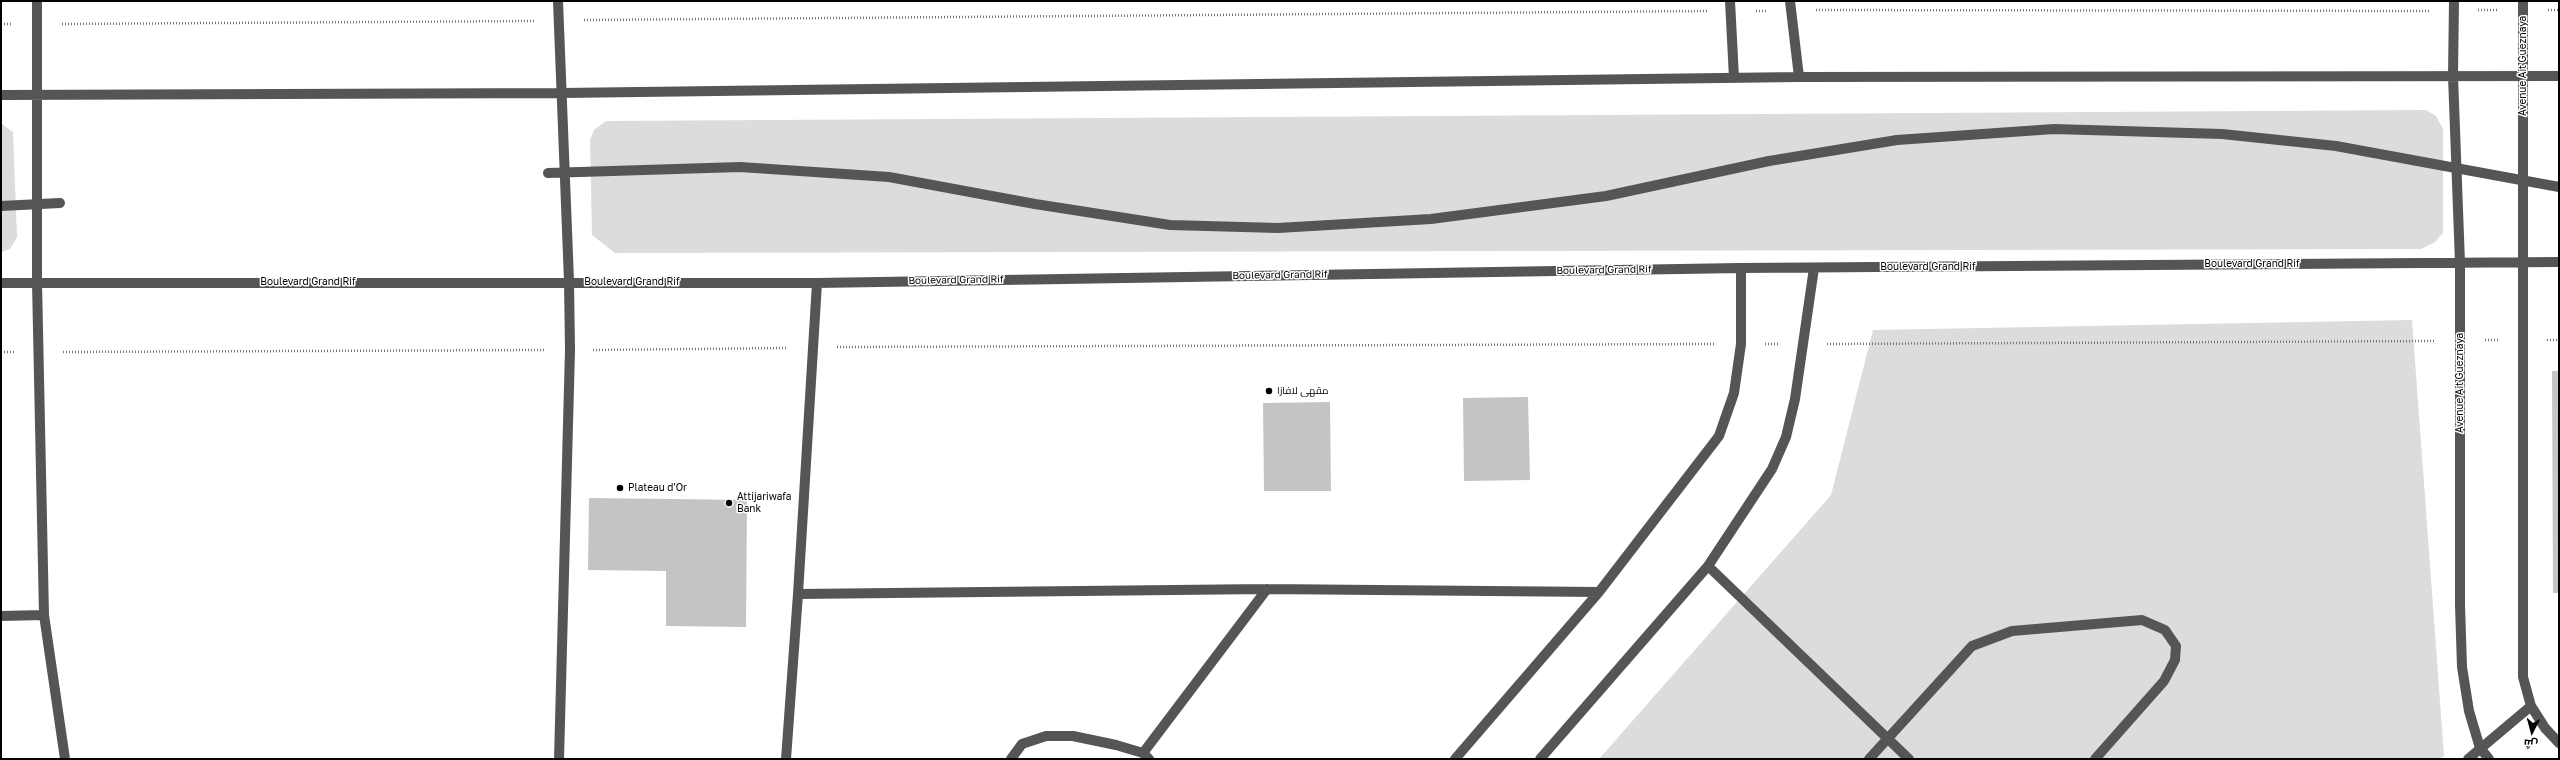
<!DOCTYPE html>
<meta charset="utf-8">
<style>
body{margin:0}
#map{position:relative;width:2560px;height:760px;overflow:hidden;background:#fff;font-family:"Golos Text",Cairo,sans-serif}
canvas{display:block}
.frame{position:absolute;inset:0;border:2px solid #000;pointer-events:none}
.north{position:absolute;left:2512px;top:712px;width:40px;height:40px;-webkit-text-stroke:3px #fff;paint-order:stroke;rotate:186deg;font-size:11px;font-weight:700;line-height:16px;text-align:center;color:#000}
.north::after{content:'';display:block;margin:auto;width:14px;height:18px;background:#000;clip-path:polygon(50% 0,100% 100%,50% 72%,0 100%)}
</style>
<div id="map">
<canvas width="2560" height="760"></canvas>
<div class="frame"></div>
<div class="north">ش</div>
</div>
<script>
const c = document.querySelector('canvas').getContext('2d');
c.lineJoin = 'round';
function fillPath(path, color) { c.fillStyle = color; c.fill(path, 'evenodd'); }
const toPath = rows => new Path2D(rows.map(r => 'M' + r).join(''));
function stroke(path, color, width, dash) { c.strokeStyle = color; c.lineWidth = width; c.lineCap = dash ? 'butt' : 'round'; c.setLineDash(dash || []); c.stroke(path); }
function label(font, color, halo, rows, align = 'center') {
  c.font = font + ' "Golos Text",Cairo,sans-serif'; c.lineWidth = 3; c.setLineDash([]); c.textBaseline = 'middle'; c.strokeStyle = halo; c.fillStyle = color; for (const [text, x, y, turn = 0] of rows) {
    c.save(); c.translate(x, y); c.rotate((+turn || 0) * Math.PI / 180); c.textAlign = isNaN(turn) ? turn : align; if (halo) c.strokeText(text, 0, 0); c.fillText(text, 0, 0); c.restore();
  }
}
fillPath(toPath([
 [2426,110,2436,116,2443,129,2443,233,2435,242,2421,249,615,253,592,235,590,140,594,130,606,121],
 [1,123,13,132,17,237,10,249,1,252],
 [2559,124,2559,230,2558,227],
 [2412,320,2444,756,2440,759,1599,759,1831,495,1873,330]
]), '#dcdcdc');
fillPath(toPath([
 [2552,371,2559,371,2559,593,2553,593],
 [1528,397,1530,480,1464,481,1463,398],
 [1330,402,1331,491,1264,491,1263,403],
 [589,498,747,500,746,627,666,626,666,571,588,570]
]), '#c4c4c4');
stroke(toPath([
 [1816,10,2429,11],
 [2478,10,2499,10],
 [2548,10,2559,10],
 [1756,11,1767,11],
 [584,20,1707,11],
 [1,24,13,24],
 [62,24,535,21],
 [2485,340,2498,340],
 [2547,340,2559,340],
 [1765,344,1778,344],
 [1827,344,2436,341],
 [837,347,1716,344],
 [593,350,788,348],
 [1,352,14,352],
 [63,352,546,350]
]), '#777', 2.5, [1, 2]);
stroke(toPath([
 [37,1,37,282,44,615,65,759],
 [558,1,569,281,570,350,559,759],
 [1730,1,1734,78],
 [1790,1,1799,77],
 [2454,1,2453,76,2460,263,2460,605,2462,667,2469,711,2480,748,2489,759],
 [2523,1,2523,677,2531,706,2545,728,2559,743],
 [1,95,562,93,1799,77,2559,76],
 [548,173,740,167,889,177,1035,204,1170,225,1278,228,1431,219,1606,196,1769,161,1897,140,2054,129,2222,134,2336,146,2559,187],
 [1,206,60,203],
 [1,283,817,283,1741,268,2559,262],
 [1708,566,1909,759],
 [798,594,1267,589,1599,592],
 [1,616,44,615],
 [1143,753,1267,589],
 [786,759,798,594,817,283],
 [1011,759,1022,744,1046,736,1073,736,1116,745,1143,753,1149,759],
 [1455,759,1599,592,1719,436,1734,393,1741,344,1741,268],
 [1540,759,1708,566,1772,469,1786,437,1795,399,1814,268],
 [1869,759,1972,646,2012,631,2142,620,2165,630,2176,646,2175,660,2164,681,2095,759],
 [2468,759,2531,706]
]), '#555', 10);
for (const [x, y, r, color] of [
 [1269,391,4,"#000"],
 [620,488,4,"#000"],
 [729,503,4,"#000"]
]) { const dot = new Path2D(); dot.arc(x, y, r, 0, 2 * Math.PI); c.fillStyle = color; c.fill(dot); stroke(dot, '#fff', 1.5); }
label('10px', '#000', '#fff', [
 ["Avenue Ait Gueznaya",2523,66,-90],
 ["Boulevard Grand Rif",2252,264],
 ["Boulevard Grand Rif",1928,267],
 ["Boulevard Grand Rif",1604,270,-1],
 ["Boulevard Grand Rif",1280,275,-1],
 ["Boulevard Grand Rif",956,280,-1],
 ["Boulevard Grand Rif",308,282],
 ["Boulevard Grand Rif",632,282],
 ["Avenue Ait Gueznaya",2460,383,-90]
]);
label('10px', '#000', '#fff', [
 ["مقهى لافازا",1277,391],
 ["Plateau d'Or",628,488],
 ["Attijariwafa",737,497],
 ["Bank",737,509]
], 'left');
</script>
